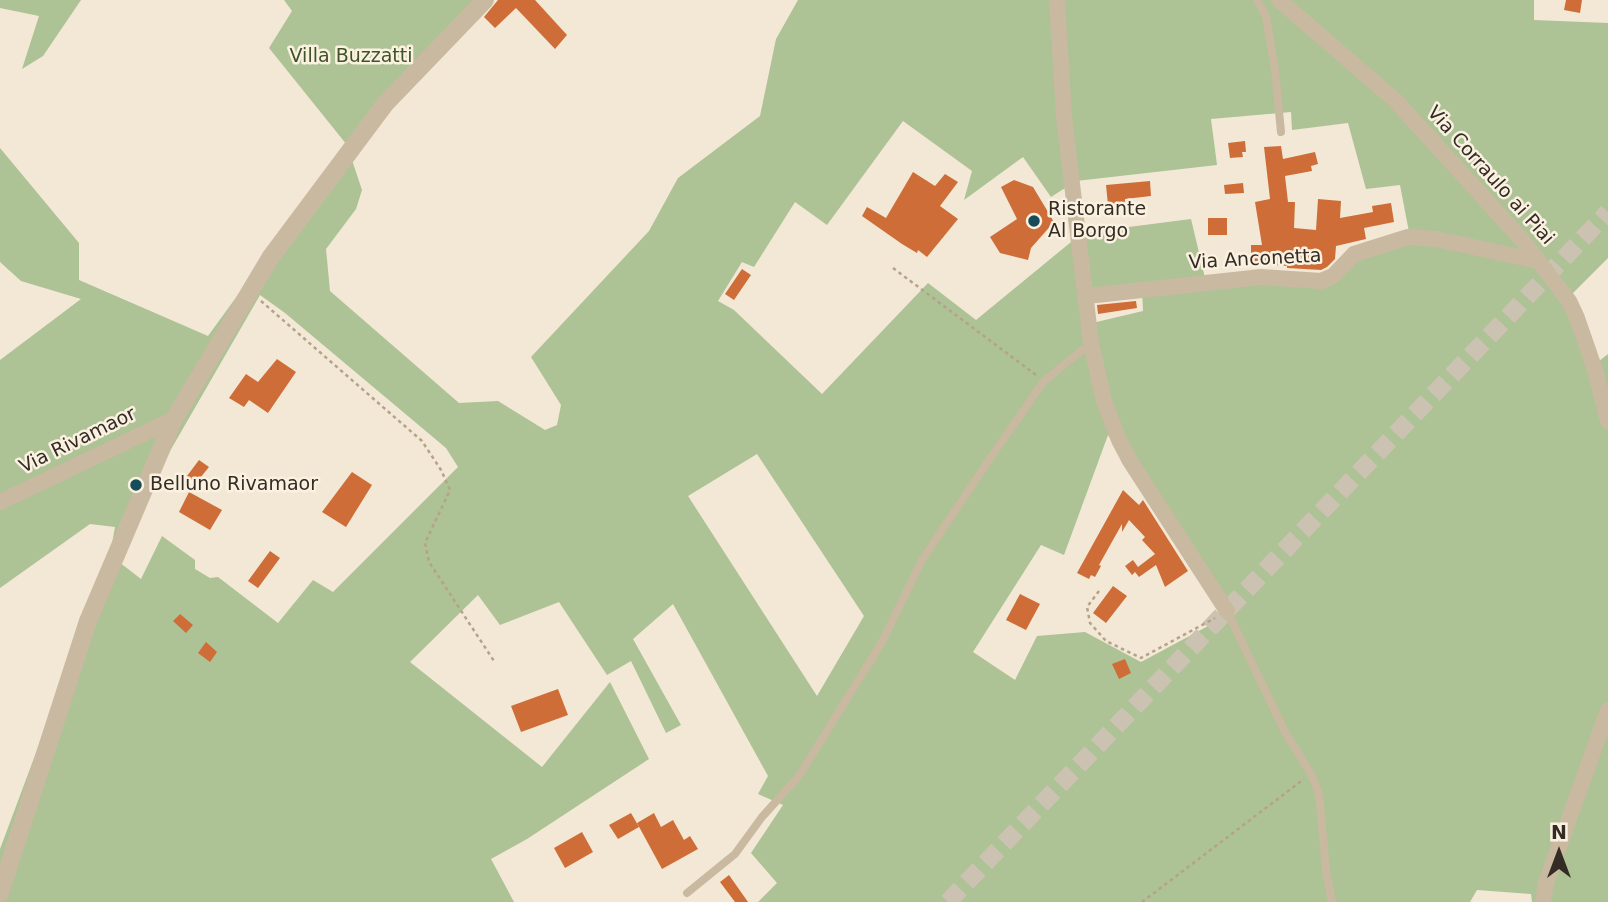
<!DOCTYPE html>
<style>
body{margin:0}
#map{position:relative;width:1608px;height:902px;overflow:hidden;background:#f2e8d5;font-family:"DejaVu Sans",sans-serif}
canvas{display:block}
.north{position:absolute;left:1524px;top:818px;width:70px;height:70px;-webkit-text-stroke:5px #faf1e1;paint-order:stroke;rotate:0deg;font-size:19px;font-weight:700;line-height:28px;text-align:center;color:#342b24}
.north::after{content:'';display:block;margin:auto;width:24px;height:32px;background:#342b24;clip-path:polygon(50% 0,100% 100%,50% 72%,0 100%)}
</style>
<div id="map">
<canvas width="1608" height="902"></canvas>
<div class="north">N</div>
</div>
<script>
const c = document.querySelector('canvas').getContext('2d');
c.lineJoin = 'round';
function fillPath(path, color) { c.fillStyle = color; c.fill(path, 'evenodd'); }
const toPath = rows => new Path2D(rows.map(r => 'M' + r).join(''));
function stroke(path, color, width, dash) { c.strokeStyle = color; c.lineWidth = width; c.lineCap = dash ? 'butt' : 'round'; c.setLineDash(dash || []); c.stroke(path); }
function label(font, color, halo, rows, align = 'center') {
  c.font = font + ' "DejaVu Sans",sans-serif'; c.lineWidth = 5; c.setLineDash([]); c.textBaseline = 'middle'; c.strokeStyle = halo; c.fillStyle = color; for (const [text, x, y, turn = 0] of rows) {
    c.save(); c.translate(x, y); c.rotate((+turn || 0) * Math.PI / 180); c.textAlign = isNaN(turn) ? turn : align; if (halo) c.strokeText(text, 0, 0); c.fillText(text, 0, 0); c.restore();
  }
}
fillPath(toPath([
 [0,0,81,0,43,56,22,69,39,16,0,8],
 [284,0,484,0,347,145,362,190,356,209,326,249,330,291,459,403,498,401,545,430,557,425,561,405,531,357,649,231,678,178,760,116,776,39,798,0,1534,0,1534,20,1608,23,1608,258,1565,301,1594,365,1608,354,1608,902,1532,902,1531,894,1477,890,1470,902,758,902,777,883,751,853,783,805,758,794,768,776,673,604,633,639,681,725,666,733,631,661,607,675,559,602,500,625,478,595,410,662,542,767,610,682,649,759,527,839,491,859,514,902,0,902,0,849,110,555,115,527,90,524,0,588,0,360,81,299,21,281,0,262,0,148,79,243,79,280,208,336,347,145,269,48,292,11],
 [1291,112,1292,130,1348,123,1366,189,1400,185,1409,232,1319,277,1206,282,1191,219,1082,233,976,320,928,283,822,394,734,310,718,301,742,262,754,267,795,202,827,225,903,121,972,171,964,200,1023,157,1051,197,1076,181,1217,165,1211,119],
 [1142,290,1143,311,1088,324,1086,295],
 [260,295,285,313,446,448,458,467,333,592,313,580,278,623,218,577,210,578,195,569,195,560,162,536,141,579,110,555],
 [1108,435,1223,618,1141,662,1085,632,1037,636,1015,680,973,652,1041,545,1064,555],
 [757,454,864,616,817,696,688,496]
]), '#adc295');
fillPath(toPath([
 [498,0,535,0,567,35,555,49,516,8,495,28,484,17],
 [1566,0,1582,0,1580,13,1564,10],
 [1245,141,1246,152,1242,152,1243,157,1230,158,1228,143],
 [1281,146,1283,159,1315,152,1318,164,1311,166,1312,171,1285,176,1288,202,1295,202,1294,228,1316,230,1318,199,1341,201,1340,218,1373,212,1372,206,1391,203,1394,222,1364,228,1366,239,1336,246,1335,259,1327,267,1321,270,1287,268,1287,266,1251,263,1251,245,1262,245,1255,202,1270,199,1264,147],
 [913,172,935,186,945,174,958,182,940,206,958,219,927,257,918,250,917,253,902,244,862,216,867,207,886,218],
 [1014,180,1033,187,1054,222,1031,248,1028,260,1000,253,990,237,1017,219,1001,187],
 [1150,181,1151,196,1125,199,1125,203,1108,205,1106,185],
 [1243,183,1244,193,1225,194,1224,185],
 [1208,218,1227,218,1227,235,1208,235],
 [742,269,751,275,734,300,725,294],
 [1136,301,1137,308,1098,314,1097,305],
 [277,359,296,372,268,413,249,400,244,407,229,398,246,374,258,382],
 [199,460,209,467,196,483,187,476],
 [352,472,372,485,346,527,322,512],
 [1123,490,1139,505,1143,500,1188,571,1165,587,1156,565,1139,577,1135,572,1132,575,1125,566,1133,560,1138,567,1155,554,1142,540,1145,537,1129,520,1122,532,1122,524,1099,565,1101,566,1095,577,1091,575,1089,579,1077,573],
 [189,492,222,510,210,530,179,512],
 [270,551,280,558,258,588,248,581],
 [1113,586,1127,596,1106,623,1093,613],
 [1020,594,1040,604,1026,630,1006,620],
 [180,614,193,625,186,633,173,621],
 [206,642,217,652,210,662,198,653],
 [1125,659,1131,673,1119,679,1112,664],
 [558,689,568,715,521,732,511,706],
 [631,813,639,827,618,839,609,825],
 [654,813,661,827,673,820,684,840,690,836,698,849,662,869,637,823],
 [582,832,593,852,565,868,554,848],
 [729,875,748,902,735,902,720,882]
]), '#ce6d37');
stroke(toPath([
 [948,902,1608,212]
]), '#ccc2b2', 18, [18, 9]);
stroke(toPath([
 [893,268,1036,375],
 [261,301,422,441,441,470,450,490,425,543,429,562,494,661],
 [1099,591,1087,607,1090,623,1106,641,1141,658,1215,618],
 [1142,902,1304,779]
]), '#b6a28b', 2.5, [3.5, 3.5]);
stroke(toPath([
 [1257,0,1266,16,1275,70,1281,132],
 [1227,611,1285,732,1311,774,1319,794,1326,870,1332,902],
 [687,893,735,854,762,817,799,776,882,642,922,560,991,457,1044,381,1091,343]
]), '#cab9a1', 8);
stroke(toPath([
 [1057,0,1064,117,1091,343,1104,401,1119,440,1130,461,1227,611],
 [1279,0,1396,101,1524,242,1569,301,1577,318,1595,370,1608,421],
 [1087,296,1261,277,1321,281,1333,276,1354,254,1408,237,1436,239,1538,261],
 [0,502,174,419],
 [1543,902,1546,883,1608,710]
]), '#cab9a1', 16);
stroke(toPath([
 [0,893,88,621,174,419,270,258,385,104,485,0]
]), '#cab9a1', 18);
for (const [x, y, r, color] of [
 [1034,221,7,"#184c58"],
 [136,485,7,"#184c58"]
]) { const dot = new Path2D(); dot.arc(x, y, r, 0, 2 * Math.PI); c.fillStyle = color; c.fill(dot); stroke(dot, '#faf1e1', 2.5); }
label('19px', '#3e5427', '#faf1e1', [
 ["Villa Buzzatti",351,57]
]);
label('19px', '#342b24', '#faf1e1', [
 ["Via Corraulo ai Piai",1490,176,48],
 ["Via Anconetta",1255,260,-3],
 ["Via Rivamaor",78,441,-26]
]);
label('19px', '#342b24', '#faf1e1', [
 ["Ristorante",1048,210],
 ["Al Borgo",1048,232],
 ["Belluno Rivamaor",150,485]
], 'left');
</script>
